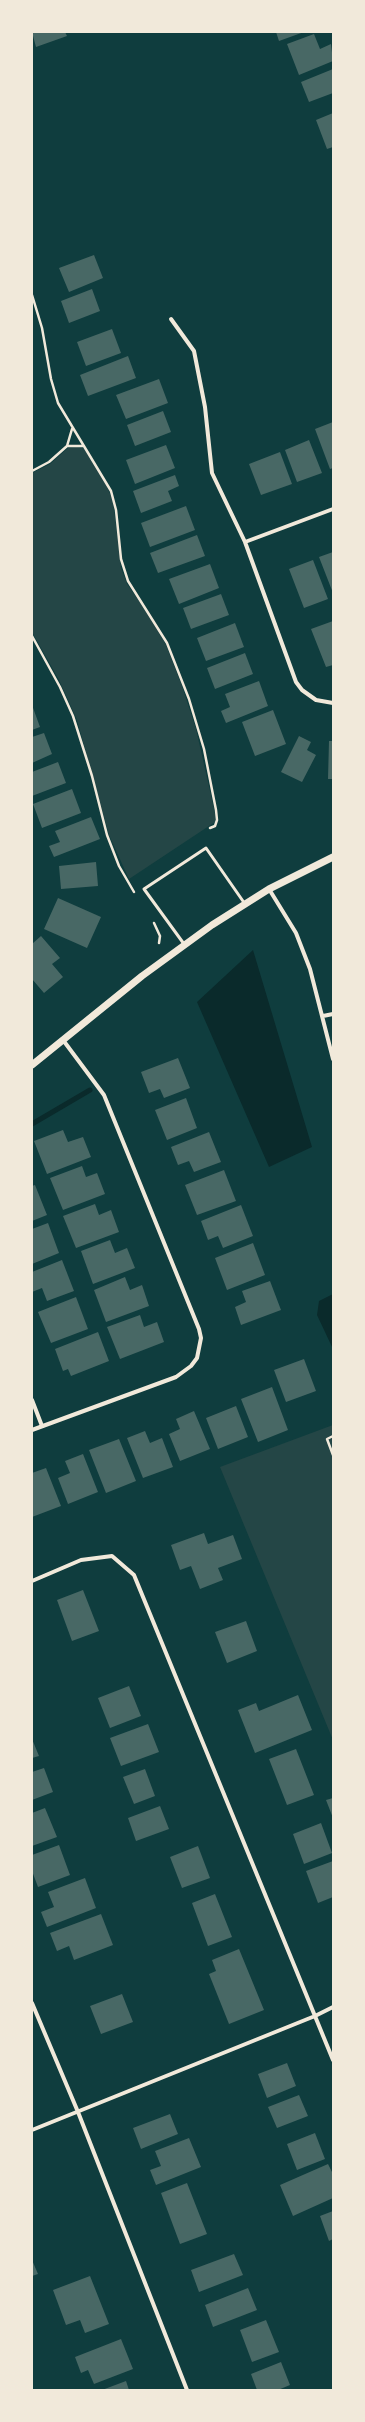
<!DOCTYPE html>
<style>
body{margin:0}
#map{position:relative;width:365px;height:2422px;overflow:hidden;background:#0f3d3e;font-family:Signika,sans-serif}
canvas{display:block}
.frame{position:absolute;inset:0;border:33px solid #f1e9da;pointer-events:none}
</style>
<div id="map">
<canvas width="365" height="2422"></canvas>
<div class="frame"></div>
</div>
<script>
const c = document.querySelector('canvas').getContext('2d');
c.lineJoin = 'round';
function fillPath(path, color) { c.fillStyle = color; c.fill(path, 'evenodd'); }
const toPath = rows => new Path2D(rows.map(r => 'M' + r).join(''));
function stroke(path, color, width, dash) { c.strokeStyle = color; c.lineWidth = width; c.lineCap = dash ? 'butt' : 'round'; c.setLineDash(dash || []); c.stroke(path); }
fillPath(toPath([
 [76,447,84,448,105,482,113,501,121,568,127,584,154,622,166,645,182,686,196,729,215,813,215,822,129,879,109,835,77,720,59,680,32,632,32,473,50,464,68,448],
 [333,1425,333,1740,220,1467]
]), '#244646');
fillPath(toPath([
 [253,950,312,1147,269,1167,197,1002],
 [333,1294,333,1349,317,1315,319,1301]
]), '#0a2a2b');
stroke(toPath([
 [32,1124,90,1090]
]), '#0a2a2b', 5);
fillPath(toPath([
 [32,32,65,32,67,36,36,47],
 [276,32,304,32,279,41],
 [314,34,320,49,331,44,333,61,299,75,287,44],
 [333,69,333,93,309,102,301,82],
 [333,113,333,147,327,149,316,120],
 [94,255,103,278,69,292,59,268],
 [92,289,100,311,69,323,61,301],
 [112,329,121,353,86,366,77,342],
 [128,356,136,378,88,396,80,375],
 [159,379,168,403,126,419,116,395],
 [163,411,171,432,135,446,127,425],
 [333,422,333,468,330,469,315,429],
 [309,440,322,473,297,482,285,450],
 [166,445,175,468,135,484,126,460],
 [280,452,292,484,261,495,249,464],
 [175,475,179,486,168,491,172,501,141,513,133,491],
 [186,506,195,530,150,547,141,523],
 [197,535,205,556,158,573,150,553],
 [333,552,333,593,319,557],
 [313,560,328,599,304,608,289,569],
 [210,564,219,588,179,604,169,579],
 [221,594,229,615,191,629,183,608],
 [333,621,333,665,326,667,311,629],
 [235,623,244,647,206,661,197,638],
 [245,653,253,674,215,689,207,668],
 [259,681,268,706,226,723,221,711,230,707,225,694],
 [32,705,40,727,32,730],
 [273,710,286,744,255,756,242,722],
 [44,733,52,754,32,763,32,737],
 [299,736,311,742,307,750,316,755,302,782,281,772],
 [329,741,333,741,333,779,328,779],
 [58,762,66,783,32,796,32,772],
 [72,789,81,813,42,828,33,804],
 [91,817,100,839,54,857,49,846,60,842,55,831],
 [96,862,98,886,61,889,59,866],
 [58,898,101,917,87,948,44,929],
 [41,936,60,958,52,964,63,977,44,993,32,979,32,944],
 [178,1058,190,1088,164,1098,160,1089,149,1093,141,1072],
 [186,1098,197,1128,167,1140,155,1110],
 [63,1130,68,1142,83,1137,91,1157,47,1174,34,1141],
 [209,1132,221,1162,194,1172,189,1161,178,1165,171,1147],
 [82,1166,86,1177,97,1173,105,1194,63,1210,50,1178],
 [224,1170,236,1201,197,1215,185,1185],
 [35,1185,47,1215,32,1221,32,1186],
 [95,1204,99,1215,111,1210,119,1232,76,1248,63,1216],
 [241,1205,253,1236,223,1248,218,1236,208,1240,201,1221],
 [48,1223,59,1253,32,1264,32,1229],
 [110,1240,115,1253,127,1248,135,1268,93,1284,81,1251],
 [253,1243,265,1275,227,1290,215,1258],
 [62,1260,74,1291,47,1301,42,1288,32,1292,32,1272],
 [125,1277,130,1290,142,1285,149,1306,106,1322,94,1290],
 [270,1281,281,1310,241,1325,235,1307,246,1302,242,1291],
 [76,1297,88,1329,51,1343,38,1312],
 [140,1315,144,1327,157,1322,164,1342,120,1359,107,1327],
 [98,1332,109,1361,71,1376,68,1369,63,1371,55,1349],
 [304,1359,316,1391,286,1402,274,1370],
 [272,1387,288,1430,258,1442,241,1399],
 [236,1406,248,1437,218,1449,206,1418],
 [194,1411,210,1449,180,1461,169,1434,180,1429,176,1419],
 [145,1431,150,1443,162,1438,173,1467,143,1478,127,1438],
 [119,1439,136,1481,106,1493,89,1450],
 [83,1454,98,1492,68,1504,58,1478,70,1473,65,1461],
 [46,1468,61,1506,32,1517,32,1473],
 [204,1533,208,1544,233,1535,242,1559,218,1568,223,1580,200,1589,191,1566,180,1570,171,1545],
 [83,1590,99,1631,72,1641,57,1600],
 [246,1621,257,1651,227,1663,215,1632],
 [129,1686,141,1716,110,1728,98,1698],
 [298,1695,312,1730,255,1753,238,1710,256,1703,259,1711],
 [148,1724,159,1752,121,1766,110,1738],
 [32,1739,39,1756,32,1758],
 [296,1749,314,1795,287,1805,269,1759],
 [44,1768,53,1792,32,1800,32,1772],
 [145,1769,155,1796,134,1804,123,1777],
 [333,1798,333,1818,326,1800],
 [160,1806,169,1829,136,1841,128,1818],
 [45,1808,57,1837,32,1846,32,1813],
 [321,1823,332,1853,304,1864,293,1834],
 [59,1845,70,1875,38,1887,32,1871,32,1855],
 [198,1846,210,1878,182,1888,170,1857],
 [333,1861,333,1897,318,1903,306,1871],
 [85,1878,96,1908,47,1927,41,1912,54,1907,48,1892],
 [215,1894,232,1937,208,1946,192,1903],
 [101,1914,113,1945,74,1960,69,1946,57,1951,50,1933],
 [239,1949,264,2010,229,2024,209,1974,216,1971,212,1960],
 [122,1994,133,2022,101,2034,90,2006],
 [287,2063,296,2086,267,2098,258,2074],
 [299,2095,308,2116,277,2128,268,2107],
 [170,2114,178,2134,141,2149,133,2128],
 [315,2133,325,2159,297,2170,287,2144],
 [189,2138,201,2167,156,2185,150,2170,161,2166,155,2151],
 [328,2164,333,2174,333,2198,293,2216,280,2185],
 [187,2183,207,2234,180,2244,161,2193],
 [333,2211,333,2239,329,2241,320,2216],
 [234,2254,243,2275,199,2292,191,2270],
 [32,2260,38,2274,32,2276],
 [90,2276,109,2324,85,2333,80,2320,66,2325,53,2290],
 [248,2288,257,2310,213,2327,205,2305],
 [266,2320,279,2352,252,2362,240,2330],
 [121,2339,133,2369,94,2384,88,2370,81,2373,75,2357],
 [281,2362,290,2385,278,2390,257,2390,251,2374],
 [126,2381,129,2390,102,2390]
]), '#486865');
stroke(toPath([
 [32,295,42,328,51,379,58,403,111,491,116,510,121,559,128,581,167,643,189,699,204,749,216,810,217,820,215,826,210,828],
 [68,446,84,446],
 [32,471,49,462,67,446,72,429],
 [32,636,60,687,73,716,92,776,107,835,119,866,134,892],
 [154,923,160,936,159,943],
 [333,1436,327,1439,333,1455]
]), '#f1e9da', 2.5);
stroke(toPath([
 [184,944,144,889,206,848,245,904]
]), '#f1e9da', 3);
stroke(toPath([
 [171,319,194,351,205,407,212,473,245,542,296,682,302,690,316,700,333,703],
 [245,542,333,509],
 [269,889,296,933,310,969,333,1059],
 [323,1016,333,1014],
 [32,1400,42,1426],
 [32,1430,176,1377,191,1366,197,1358,201,1338,199,1329,104,1095,63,1040],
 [32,1581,81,1560,112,1556,134,1575,333,2060],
 [32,2003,78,2112,187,2390],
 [32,2130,315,2016,333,2007]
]), '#f1e9da', 4);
stroke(toPath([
 [32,1065,142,976,212,925,269,889,333,857]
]), '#f1e9da', 7);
</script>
